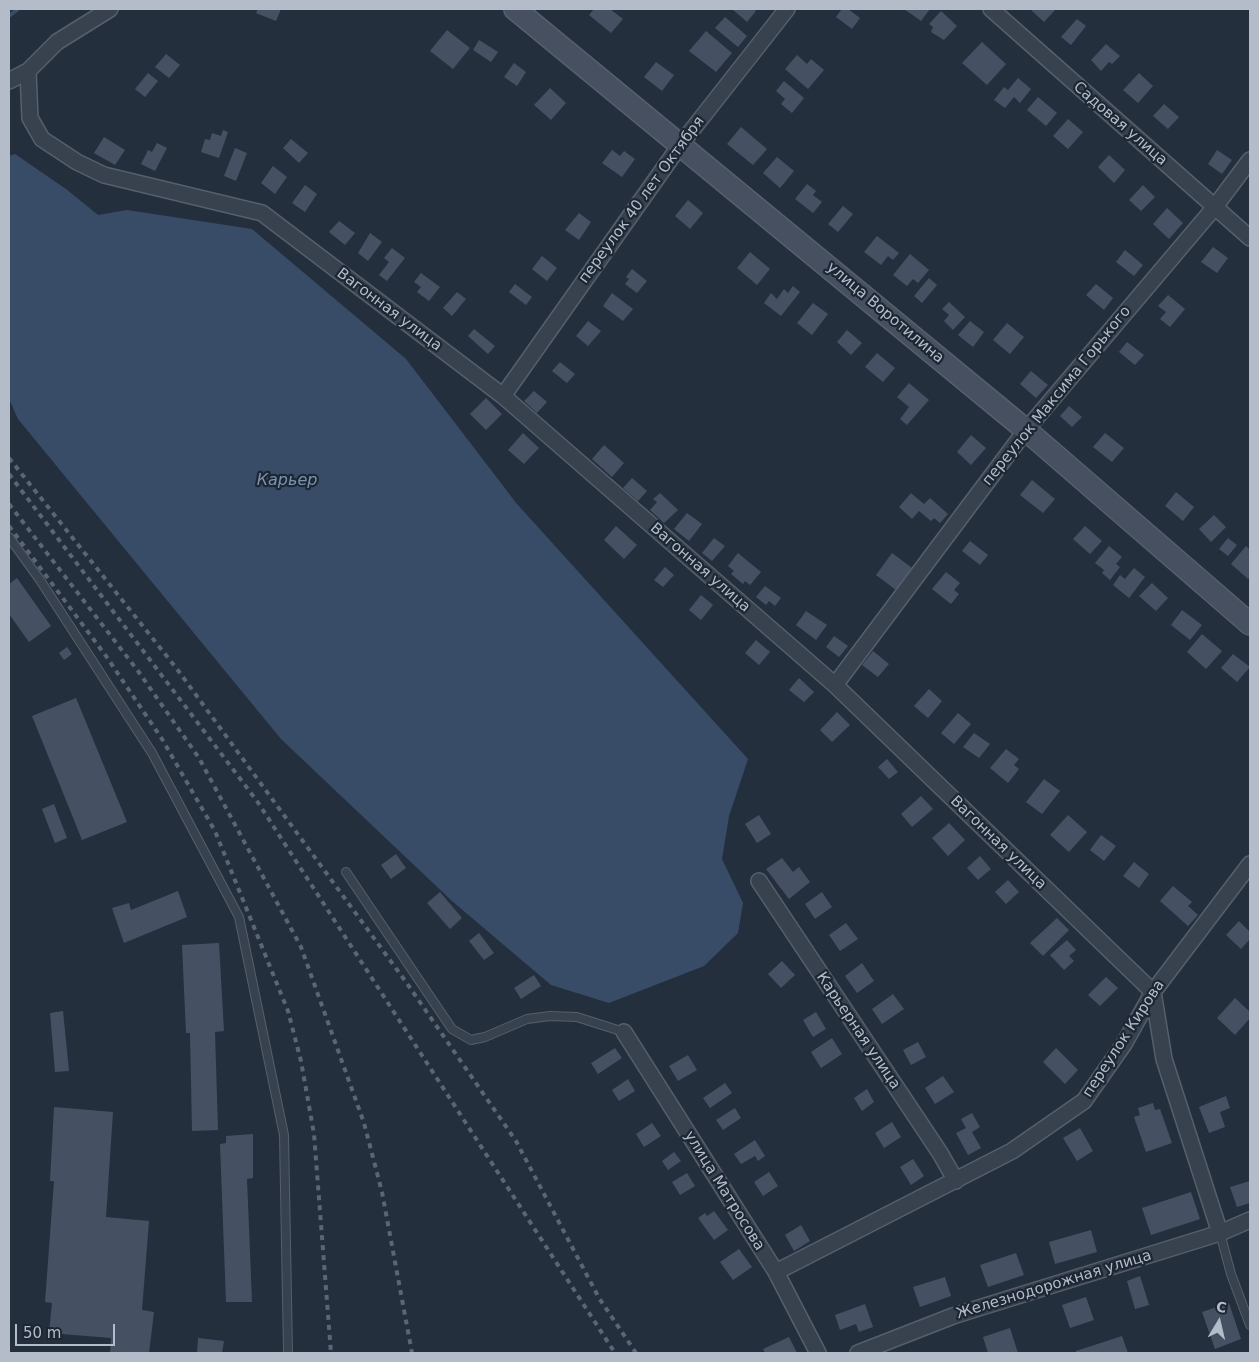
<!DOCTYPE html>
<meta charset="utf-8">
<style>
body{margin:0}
#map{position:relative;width:1259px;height:1362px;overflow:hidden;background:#242f3e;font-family:"DejaVu Sans",sans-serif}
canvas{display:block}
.frame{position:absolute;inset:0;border:10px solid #b4bcc9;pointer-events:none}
.north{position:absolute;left:1194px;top:1297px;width:50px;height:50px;-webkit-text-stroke:4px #1d2633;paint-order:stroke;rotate:9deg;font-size:14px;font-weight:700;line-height:20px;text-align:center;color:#b4bcc9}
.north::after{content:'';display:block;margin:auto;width:18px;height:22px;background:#b4bcc9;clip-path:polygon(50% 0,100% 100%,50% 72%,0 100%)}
.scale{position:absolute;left:15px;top:1324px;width:100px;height:22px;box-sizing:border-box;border:2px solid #b4bcc9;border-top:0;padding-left:6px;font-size:15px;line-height:18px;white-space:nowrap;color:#b4bcc9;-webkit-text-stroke:4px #1d2633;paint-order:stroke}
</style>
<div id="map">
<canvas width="1259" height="1362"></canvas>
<div class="frame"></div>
<div class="north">С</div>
<div class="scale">50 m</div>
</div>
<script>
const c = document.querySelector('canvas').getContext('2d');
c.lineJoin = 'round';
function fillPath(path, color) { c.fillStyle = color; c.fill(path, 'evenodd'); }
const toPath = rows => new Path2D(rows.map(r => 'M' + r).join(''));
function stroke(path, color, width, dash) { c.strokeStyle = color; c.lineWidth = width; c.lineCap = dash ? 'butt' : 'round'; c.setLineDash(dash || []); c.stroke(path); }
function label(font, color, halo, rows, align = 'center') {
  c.font = font + ' "DejaVu Sans",sans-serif'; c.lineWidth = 4.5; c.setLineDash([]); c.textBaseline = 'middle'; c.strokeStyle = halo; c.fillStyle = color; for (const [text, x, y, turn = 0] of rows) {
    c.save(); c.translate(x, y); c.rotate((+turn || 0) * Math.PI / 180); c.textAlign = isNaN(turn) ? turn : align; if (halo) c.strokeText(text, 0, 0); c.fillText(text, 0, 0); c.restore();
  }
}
fillPath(toPath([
 [15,154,66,189,98,215,127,210,252,229,406,359,517,504,748,759,729,816,722,859,743,903,738,933,704,966,609,1003,551,985,452,901,281,739,18,419,9,399,9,156]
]), '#394c67');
stroke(toPath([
 [9,16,18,9]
]), '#394c67', 4);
fillPath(toPath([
 [258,9,281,9,276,21,256,13],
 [594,9,610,9,623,19,611,33,589,15],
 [732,9,753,9,756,11,747,22],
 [842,9,848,9,860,18,852,29,836,17],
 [904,9,930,9,921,21],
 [1030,9,1056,9,1044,22],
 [941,11,957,26,944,40,931,32,933,27,929,24],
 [725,17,747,36,738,47,715,28],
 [1077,19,1086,26,1071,45,1061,37],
 [447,30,470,48,453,69,430,51],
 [706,31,732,53,716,72,689,51],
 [479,40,498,52,491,62,473,50],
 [982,42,1006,64,987,85,962,63],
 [1106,44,1120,56,1112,64,1109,62,1101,71,1091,60],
 [166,54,180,65,169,78,155,67],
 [797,55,807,64,811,59,824,70,808,89,785,69],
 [656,62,674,75,662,91,644,77],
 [514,63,526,72,517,86,504,77],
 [148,73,158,81,145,97,135,89],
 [1139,73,1153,86,1138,103,1123,90],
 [1018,78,1031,89,1020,103,1014,97,1005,108,994,100,1004,87,1008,90],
 [784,81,804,98,792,113,781,104,785,99,776,91],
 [550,88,566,103,551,120,534,105],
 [1038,97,1057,113,1046,126,1027,110],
 [1164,104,1179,117,1168,129,1153,116],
 [1068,119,1083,132,1068,149,1053,136],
 [741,127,767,149,753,165,727,144],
 [223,130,228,132,219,158,201,152,205,139,210,140,212,133,221,136],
 [104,137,125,150,115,165,94,153],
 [291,139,308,153,299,163,283,148],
 [157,143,167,148,155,171,141,164,148,150,152,152],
 [235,148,247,153,236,181,224,176],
 [612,150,620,156,624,151,635,159,622,177,602,163],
 [1217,150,1232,160,1222,174,1208,164],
 [1109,155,1125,170,1114,183,1098,167],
 [777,157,794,171,780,188,763,173],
 [273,166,287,177,275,194,261,183],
 [807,184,816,191,813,195,822,202,813,213,795,199],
 [305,185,317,194,305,212,292,203],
 [1143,185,1155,197,1141,211,1129,200],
 [688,200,703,213,690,229,675,216],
 [843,206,853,214,838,232,828,224],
 [1167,208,1183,223,1169,239,1153,224],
 [579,213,591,222,579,240,565,230],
 [339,221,355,233,345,245,329,232],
 [370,233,382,242,368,261,358,253],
 [877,236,899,253,893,260,888,256,881,265,864,252],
 [1213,247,1228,258,1217,273,1201,262],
 [392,248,405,258,387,281,379,275,389,262,384,258],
 [1125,250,1143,265,1134,276,1116,262],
 [750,252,770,269,757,285,737,268],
 [910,254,929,270,918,283,913,279,907,286,893,275],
 [542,256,557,268,547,281,532,269],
 [632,269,647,281,637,293,625,284,629,279,626,277],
 [421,273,440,287,429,301,417,292,421,287,414,282],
 [929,278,937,285,922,303,914,296],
 [515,284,532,297,526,305,509,292],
 [1096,284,1113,298,1104,310,1086,295],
 [793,286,800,292,781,316,764,303,771,293,777,299,784,289,788,293],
 [457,292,466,299,452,316,443,308],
 [612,293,633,309,623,321,603,306],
 [1168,295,1185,309,1170,327,1160,319,1166,312,1158,306],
 [949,302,965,317,953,330,944,321,949,315,942,309],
 [813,303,828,314,812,335,797,323],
 [588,321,601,331,588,346,576,336],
 [970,321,984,332,973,347,958,335],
 [1007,323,1024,337,1010,354,993,340],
 [474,329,495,346,488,354,468,336],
 [847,330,862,343,851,355,837,342],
 [1127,342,1144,355,1135,365,1119,352],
 [877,353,895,368,883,382,865,367],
 [560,362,575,374,567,383,552,371],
 [1031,371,1048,385,1036,398,1020,384],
 [909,383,929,400,907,425,900,419,909,407,897,397],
 [534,391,547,402,537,413,524,401],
 [486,398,502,414,486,430,470,414],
 [1069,406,1082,417,1072,427,1060,416],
 [523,433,539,448,524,464,508,450],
 [1105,433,1124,448,1112,462,1093,447],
 [971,435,986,448,971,465,957,452],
 [604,445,624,463,612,477,592,459],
 [632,478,647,491,638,501,623,488],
 [1032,480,1055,499,1043,513,1020,495],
 [1176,492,1194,507,1183,521,1165,506],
 [660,493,678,510,664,523,650,510,657,502,653,499],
 [911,493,924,504,930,498,948,514,940,523,934,518,931,521,919,511,912,519,899,507],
 [687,513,702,524,689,541,674,529],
 [1214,515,1226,527,1211,542,1199,529],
 [616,526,637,545,624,559,604,540],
 [1085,526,1102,541,1090,554,1073,539],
 [714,538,725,546,712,561,702,553],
 [1228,538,1237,545,1228,556,1219,549],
 [970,541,988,555,980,565,962,551],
 [1109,546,1122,557,1116,564,1120,567,1110,580,1102,573,1104,570,1095,563],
 [1246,546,1250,550,1250,576,1248,579,1231,564],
 [738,553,761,572,750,585,745,581,743,584,731,574,734,571,728,566],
 [892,553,912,568,896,590,876,575],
 [665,567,674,575,663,587,654,580],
 [1134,568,1145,577,1129,598,1113,585,1120,575,1125,579],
 [946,572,960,583,954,590,959,594,951,604,932,589],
 [17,578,51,626,29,642,9,614,9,584],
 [1152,583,1168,598,1156,611,1139,596],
 [765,586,781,598,775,606,769,601,766,605,756,597],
 [701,595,713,605,701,620,689,610],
 [1182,610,1202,625,1190,640,1171,625],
 [806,611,827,625,816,640,796,625],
 [1202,634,1222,651,1206,669,1187,652],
 [834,636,848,646,839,657,826,647],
 [756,640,770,652,759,665,745,653],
 [67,647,72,654,64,660,59,653],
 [873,651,889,664,878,677,862,665],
 [1233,654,1250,667,1237,682,1221,668],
 [799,678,814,692,804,702,789,690],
 [929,689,942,701,928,718,914,706],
 [76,698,127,822,82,840,32,716],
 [837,712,850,725,832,742,820,730],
 [958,713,971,724,954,744,941,733],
 [974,733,990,744,979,758,963,747],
 [1006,749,1019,759,1014,765,1019,769,1008,783,990,768],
 [887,759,898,772,889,779,878,767],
 [1044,779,1060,791,1042,814,1026,802],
 [921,796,933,809,912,827,901,814],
 [54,804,67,838,55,843,42,809],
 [759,815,771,834,757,843,745,824],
 [1068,815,1087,832,1069,852,1050,835],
 [949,823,965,840,948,856,932,838],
 [1101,835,1116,846,1104,861,1090,850],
 [396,854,406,868,391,879,381,865],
 [980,856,991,869,978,880,967,868],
 [782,858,793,872,799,867,810,882,789,899,766,869],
 [1134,862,1149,874,1139,888,1123,876],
 [1008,880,1019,892,1006,904,995,892],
 [1173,886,1192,902,1188,906,1198,915,1188,926,1160,901],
 [178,891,187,917,124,943,112,908,129,903,131,910],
 [440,892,462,918,450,929,427,903],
 [822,892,832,907,815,919,805,904],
 [1057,918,1069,930,1043,956,1030,943],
 [1239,921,1250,932,1250,939,1241,949,1226,935],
 [846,923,858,939,840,951,829,935],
 [479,933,494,953,484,960,469,941],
 [1067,940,1076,950,1069,956,1074,961,1064,970,1050,955],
 [219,943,224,1031,215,1032,218,1130,192,1131,190,1033,186,1033,182,945],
 [782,961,795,975,781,988,768,974],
 [862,963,874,981,857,993,845,976],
 [534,975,541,986,521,999,514,988],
 [1106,977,1118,988,1100,1006,1088,995],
 [893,994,904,1009,882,1024,872,1009],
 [1235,998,1250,1012,1250,1018,1235,1035,1217,1018],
 [63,1011,69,1071,55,1072,50,1013],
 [816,1012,826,1029,813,1037,803,1020],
 [832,1038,842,1054,821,1068,811,1052],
 [918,1042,926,1057,911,1065,903,1050],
 [615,1048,622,1058,598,1074,591,1063],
 [1056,1048,1078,1070,1065,1084,1043,1062],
 [688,1055,697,1070,678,1081,669,1066],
 [943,1076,954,1092,935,1104,925,1088],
 [628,1079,635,1091,619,1101,612,1090],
 [725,1083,732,1093,710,1108,703,1098],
 [867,1089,874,1102,862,1111,854,1098],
 [1226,1096,1230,1108,1220,1112,1225,1127,1209,1133,1199,1107],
 [1153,1103,1155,1110,1160,1109,1172,1143,1146,1152,1134,1117,1140,1115,1138,1108],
 [54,1107,113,1112,106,1217,149,1221,142,1310,154,1312,149,1353,110,1353,111,1338,49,1333,52,1303,45,1302,54,1181,50,1181],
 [735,1108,741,1118,723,1130,716,1120],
 [972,1113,980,1127,972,1132,981,1148,968,1155,956,1133,966,1128,961,1119],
 [892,1122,901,1137,884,1148,875,1133],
 [652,1123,661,1136,644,1147,636,1134],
 [1080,1128,1093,1151,1077,1161,1063,1138],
 [253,1134,253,1178,247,1179,252,1302,226,1302,220,1144,226,1143,226,1136],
 [755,1140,765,1156,758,1161,755,1156,741,1164,734,1154],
 [674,1152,681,1161,668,1170,662,1161],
 [913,1159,924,1176,911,1185,900,1167],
 [769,1172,778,1186,763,1196,754,1182],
 [687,1173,695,1186,680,1195,672,1182],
 [1250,1181,1250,1203,1237,1207,1230,1187],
 [1191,1192,1200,1219,1151,1235,1142,1208],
 [714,1211,728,1230,714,1240,698,1218,705,1213,707,1216],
 [801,1225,810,1241,794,1251,785,1235],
 [1091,1230,1097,1252,1055,1264,1049,1242],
 [739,1249,752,1267,733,1280,720,1262],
 [1016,1253,1024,1275,988,1287,980,1265],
 [1140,1276,1149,1305,1135,1309,1127,1281],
 [945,1277,951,1296,920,1307,913,1287],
 [1086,1297,1094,1320,1070,1328,1062,1305],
 [1229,1303,1241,1339,1215,1349,1202,1312],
 [865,1304,873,1327,859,1332,856,1324,840,1330,835,1315],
 [1010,1328,1018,1353,988,1353,983,1337],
 [1122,1336,1128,1353,1076,1353,1076,1351],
 [789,1337,797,1353,765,1353,763,1349],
 [198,1338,224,1341,222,1353,197,1353]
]), '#455162');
const lane = toPath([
 [9,537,40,580,152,753,239,917,284,1135,288,1353],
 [346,872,452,1029,471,1040,485,1037,527,1019,550,1016,577,1017,624,1032],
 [1220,1233,1231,1274,1250,1325]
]);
const street = toPath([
 [991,9,1250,238],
 [28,71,30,118,42,139,77,162,104,175,262,213,503,396,835,685,1153,992,1164,1059,1220,1233],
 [9,81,28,71,57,42,110,9],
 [503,396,681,144,787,9],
 [835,685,1026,430,1214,208,1250,160],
 [759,881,940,1153,956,1181],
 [624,1032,776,1272,818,1353],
 [776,1272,1012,1151,1084,1101,1124,1044,1153,992,1250,864],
 [858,1353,953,1316,1220,1233,1250,1220]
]);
const secondary = toPath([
 [515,9,1026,430,1250,624]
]);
stroke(lane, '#565f6c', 10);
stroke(street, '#565f6c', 18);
stroke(secondary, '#565f6c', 24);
stroke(lane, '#38414e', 8);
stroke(street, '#38414e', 15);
stroke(secondary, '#465061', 21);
stroke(toPath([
 [9,458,177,669,406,982,516,1141,599,1298,636,1353],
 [9,474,257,801,615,1353],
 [9,504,138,671,199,758,301,947,364,1123,382,1192,412,1353],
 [9,526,106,656,162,739,215,831,288,1011,301,1061,314,1134,331,1353]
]), '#5a6575', 4, [5, 5]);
label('15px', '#b4bcc9', '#1d2633', [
 ["Садовая улица",1120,124,41],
 ["переулок 40 лет Октября",642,200,-54],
 ["Вагонная улица",389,310,37],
 ["улица Воротилина",885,313,40],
 ["переулок Максима Горького",1057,396,-51],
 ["Вагонная улица",700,568,41],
 ["Вагонная улица",998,843,44],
 ["Карьерная улица",858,1031,56],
 ["переулок Кирова",1124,1039,-57],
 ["улица Матросова",724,1191,58],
 ["Железнодорожная улица",1054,1285,-17]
]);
label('italic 16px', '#7c92b1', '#1d2633', [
 ["Карьер",287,481]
]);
</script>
